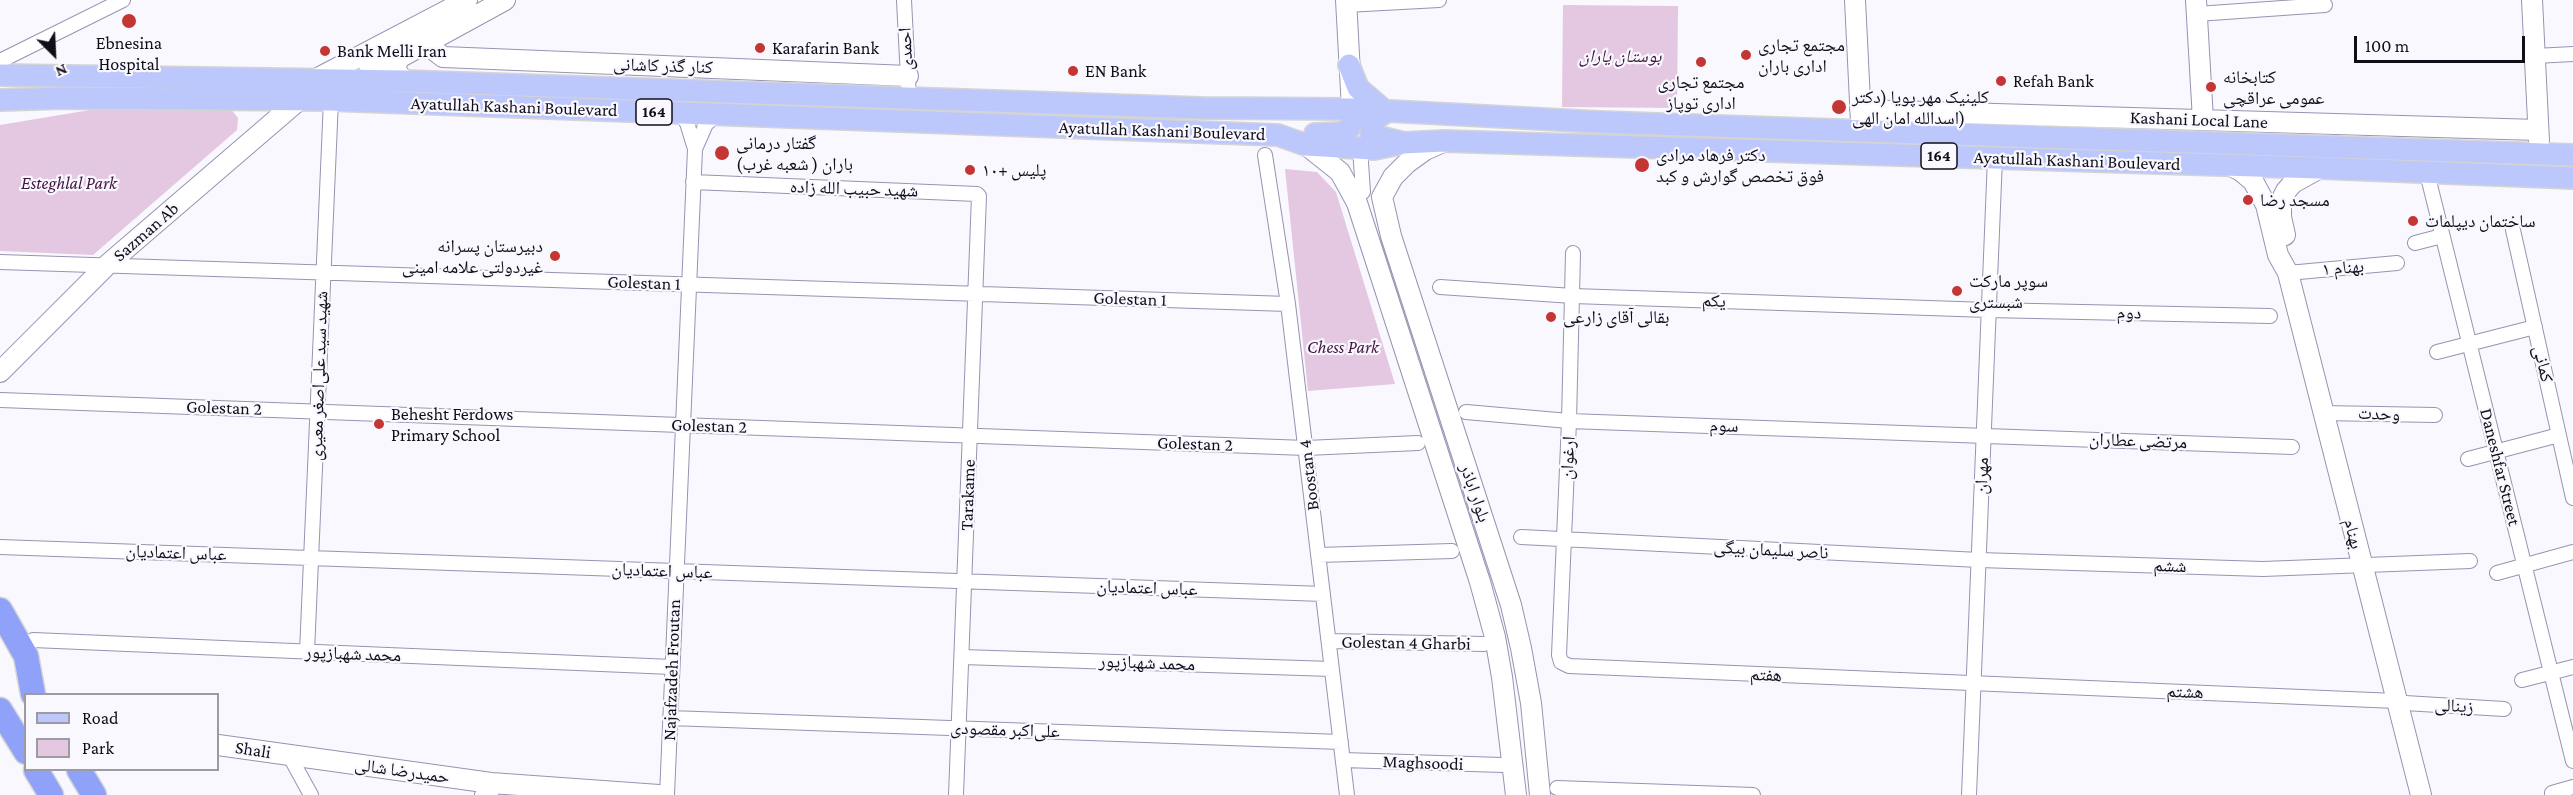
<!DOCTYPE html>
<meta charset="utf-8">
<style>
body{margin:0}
#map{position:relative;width:2573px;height:795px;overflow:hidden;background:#f9f8ff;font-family:"Crimson Pro",serif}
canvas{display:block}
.legend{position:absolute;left:24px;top:693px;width:195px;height:78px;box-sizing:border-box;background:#f9f8ff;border:2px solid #9c9aa3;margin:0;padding:8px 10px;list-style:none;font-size:18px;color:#100e19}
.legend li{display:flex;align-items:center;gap:12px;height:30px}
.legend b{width:30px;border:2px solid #9c9aa3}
.north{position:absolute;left:24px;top:24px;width:60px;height:60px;-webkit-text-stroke:4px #f9f8ff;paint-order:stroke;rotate:156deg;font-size:16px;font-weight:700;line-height:24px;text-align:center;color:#100e19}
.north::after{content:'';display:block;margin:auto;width:21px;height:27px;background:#100e19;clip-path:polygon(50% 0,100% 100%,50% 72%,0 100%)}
.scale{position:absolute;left:2354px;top:36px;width:171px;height:27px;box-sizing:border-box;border:3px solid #100e19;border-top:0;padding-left:8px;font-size:18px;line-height:21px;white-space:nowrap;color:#100e19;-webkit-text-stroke:4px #f9f8ff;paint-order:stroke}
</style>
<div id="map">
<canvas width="2573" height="795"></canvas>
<ul class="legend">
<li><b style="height:8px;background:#bcc7fb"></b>Road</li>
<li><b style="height:16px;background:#e4c7e1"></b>Park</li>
</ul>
<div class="north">N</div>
<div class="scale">100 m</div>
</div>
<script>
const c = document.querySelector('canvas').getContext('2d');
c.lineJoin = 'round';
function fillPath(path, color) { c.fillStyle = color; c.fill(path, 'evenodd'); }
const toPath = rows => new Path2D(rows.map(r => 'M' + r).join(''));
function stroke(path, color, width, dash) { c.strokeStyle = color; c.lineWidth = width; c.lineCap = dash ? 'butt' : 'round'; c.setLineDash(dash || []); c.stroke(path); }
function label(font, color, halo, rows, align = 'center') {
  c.font = font + ' "Crimson Pro","Noto Naskh Arabic",serif'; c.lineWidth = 4.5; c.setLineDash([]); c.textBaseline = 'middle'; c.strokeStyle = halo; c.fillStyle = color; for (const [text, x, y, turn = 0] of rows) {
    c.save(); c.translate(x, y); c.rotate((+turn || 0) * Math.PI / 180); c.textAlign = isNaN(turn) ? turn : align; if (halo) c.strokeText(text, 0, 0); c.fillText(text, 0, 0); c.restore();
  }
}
fillPath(toPath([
 [1563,5,1678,6,1677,108,1562,107],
 [230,108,238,118,237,130,93,255,0,251,0,125,90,110],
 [1285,169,1317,172,1336,192,1395,384,1308,391]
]), '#e4c7e1');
const street = toPath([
 [904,0,909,98],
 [1346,5,1439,0],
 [2197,14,2325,5],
 [2535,56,2573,54],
 [0,61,123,0],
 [680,113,687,123,695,149],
 [1360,148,1363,192],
 [1265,155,1288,304,1347,795],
 [2427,173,2573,761],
 [693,182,977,194,979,196,956,795],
 [2513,230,2573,498],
 [2415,243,2442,236],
 [1573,253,1569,421,1559,655,1561,662,1569,666,2396,701,2405,703,2504,709],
 [0,262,1288,304],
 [2288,273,2397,263],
 [1440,287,1573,296,1988,310,2270,316],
 [2437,352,2535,327],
 [0,400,1306,448,1418,443],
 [1466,412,1569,421,2292,447],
 [2322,413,2435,415],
 [2468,459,2559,435],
 [1521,537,1979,560,2263,569,2470,561],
 [0,547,1323,594],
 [1318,555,1452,551],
 [2497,573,2573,552],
 [33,640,672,667],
 [1329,641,1484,644],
 [307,652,331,100],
 [962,657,1332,669],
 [2522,680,2573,667],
 [670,718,1341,742],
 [289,755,311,795],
 [1343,760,1503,765],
 [1557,788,1753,795],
 [2552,793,2573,787],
 [482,795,492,791],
 [667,795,695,149,706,124,716,115],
 [1969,795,1995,158]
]);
const secondary = toPath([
 [1346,0,1352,109],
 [1855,0,1861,122],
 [2196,0,2203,120],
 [2532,0,2539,141],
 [430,39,430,47,443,57,908,76],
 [370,51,368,63,374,68,382,67,399,58],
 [316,79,467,0],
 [403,81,395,68,399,58,505,0],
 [1860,110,2538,130],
 [1306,145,1340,172,1357,203,1480,582,1495,637,1502,677,1516,795],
 [2229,165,2241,171,2253,181,2266,205,2278,255,2288,273,2421,795],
 [1382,197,1391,236,1511,605,1521,648,1531,703,1540,795],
 [1382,197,1393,177,1407,163,1425,150,1443,142],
 [2285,235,2281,217,2281,201,2286,191,2293,183,2320,168],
 [0,372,107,265,299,100],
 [218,745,491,783,659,795]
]);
const primary = toPath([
 [1349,65,1358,88,1386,112,1372,121,1371,133,1375,136,1400,142],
 [0,75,403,81,1201,108,1352,109,1599,122,2573,155],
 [0,100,64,98,331,100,1278,135,1306,145,1374,149,1403,143,1444,141,2320,168,2573,178],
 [1315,134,1340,133,1348,130,1351,124,1352,109]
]);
const highway = toPath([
 [0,610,26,656,33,694],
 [0,710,26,752],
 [36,770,51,795],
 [79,770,94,795]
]);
stroke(street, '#9893b1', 16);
stroke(secondary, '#9893b1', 22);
stroke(primary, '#d4d4d6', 24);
stroke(highway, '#d4d4d6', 27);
stroke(street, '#fff', 14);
stroke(secondary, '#fff', 20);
stroke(primary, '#bcc7fb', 21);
stroke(highway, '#8fa1f8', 24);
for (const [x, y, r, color] of [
 [129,21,8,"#c43633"],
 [760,48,6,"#c43633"],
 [325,51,6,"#c43633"],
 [1746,55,6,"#c43633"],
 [1701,62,6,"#c43633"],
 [1073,71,6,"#c43633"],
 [2001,81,6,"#c43633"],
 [2211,87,6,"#c43633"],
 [1839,107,8,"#c43633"],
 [722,153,8,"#c43633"],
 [1642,165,8,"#c43633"],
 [970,170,6,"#c43633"],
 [2248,200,6,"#c43633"],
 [2413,221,6,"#c43633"],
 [555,256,6,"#c43633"],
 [1957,291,6,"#c43633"],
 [1551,317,6,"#c43633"],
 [379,424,6,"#c43633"]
]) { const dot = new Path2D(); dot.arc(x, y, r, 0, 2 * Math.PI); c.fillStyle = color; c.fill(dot); stroke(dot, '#f9f8ff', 2); }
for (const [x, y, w] of [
 [654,112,36],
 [1939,156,36]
]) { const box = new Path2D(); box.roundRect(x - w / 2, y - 13, w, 26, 4.5); c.fillStyle = '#f9f8ff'; c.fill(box); stroke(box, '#100e19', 1.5); }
label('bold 16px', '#100e19', null, [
 ["164",654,112],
 ["164",1939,156]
]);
label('18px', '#100e19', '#f9f8ff', [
 ["Ebnesina",129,43,"center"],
 ["Hospital",129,64,"center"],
 ["مجتمع تجاری",1758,45],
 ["اداری باران",1758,66],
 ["Karafarin Bank",772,48],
 ["Bank Melli Iran",337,51],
 ["EN Bank",1085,71],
 ["کتابخانه",2223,77],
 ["عمومی عراقچی",2223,98],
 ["Refah Bank",2013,81],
 ["مجتمع تجاری",1701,82,"center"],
 ["اداری توپاز",1701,103,"center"],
 ["کلینیک مهر پویا (دکتر",1852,97],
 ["اسدالله امان الهی)",1852,118],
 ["گفتار درمانی",736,143],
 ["باران ( شعبه غرب)",736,164],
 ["دکتر فرهاد مرادی",1656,155],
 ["فوق تخصص گوارش و کبد",1656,176],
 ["پلیس +۱۰",982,170],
 ["مسجد رضا",2260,200],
 ["ساختمان دیپلمات",2425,221],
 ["دبیرستان پسرانه",543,246,"right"],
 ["غیردولتی علامه امینی",543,267,"right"],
 ["سوپر مارکت",1969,281],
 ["شبستری",1969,302],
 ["بقالی آقای زارعی",1563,317],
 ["Behesht Ferdows",391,414],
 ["Primary School",391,435]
], 'left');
label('18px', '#100e19', '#f9f8ff', [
 ["احمدی",906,49,-93],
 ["کنار گذر کاشانی",663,66,2],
 ["Ayatullah Kashani Boulevard",514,107,2],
 ["Kashani Local Lane",2199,120,2],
 ["Ayatullah Kashani Boulevard",1162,131,2],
 ["Ayatullah Kashani Boulevard",2077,161,2],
 ["شهید حبیب الله زاده",854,189,2],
 ["Sazman Ab",146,232,-41],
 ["بهنام ۱",2343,268,-5],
 ["Golestan 1",644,283,2],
 ["Golestan 1",1130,299,2],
 ["یکم",1714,301,2],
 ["دوم",2129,313,1],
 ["کمانی",2543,364,77],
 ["شهید سید علی‌اصغر معیری",319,376,-88],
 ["Golestan 2",224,408,2],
 ["وحدت",2379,414,2],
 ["Golestan 2",709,426,2],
 ["سوم",1724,426,2],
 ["مرتضی عطاران",2138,441,2],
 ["Golestan 2",1195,444,2],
 ["ارغوان",1568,458,-87],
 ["Daneshfar Street",2500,467,76],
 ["Boostan 4",1309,475,-97],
 ["مهران",1982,476,-88],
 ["بلوار اباذر",1475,493,71],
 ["Tarakame",968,495,-88],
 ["بهنام",2353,534,76],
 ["ناصر سلیمان بیگی",1771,550,3],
 ["عباس اعتمادیان",176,553,2],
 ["ششم",2170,566,2],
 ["عباس اعتمادیان",662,571,2],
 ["عباس اعتمادیان",1147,588,2],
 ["Golestan 4 Gharbi",1406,643,1],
 ["محمد شهبازپور",353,654,2],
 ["محمد شهبازپور",1147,663,2],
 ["Najafzadeh Froutan",672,670,-88],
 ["هفتم",1766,675,3],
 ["هشتم",2185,692,2],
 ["زینالی",2454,706,3],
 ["علی‌اکبر مقصودی",1005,730,2],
 ["Shali",253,750,9],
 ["Maghsoodi",1423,763,2],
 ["حمیدرضا شالی",402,771,8]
]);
label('italic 18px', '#42143f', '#f9f8ff', [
 ["بوستان یاران",1620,56],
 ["Esteghlal Park",69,183],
 ["Chess Park",1343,347]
]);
</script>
